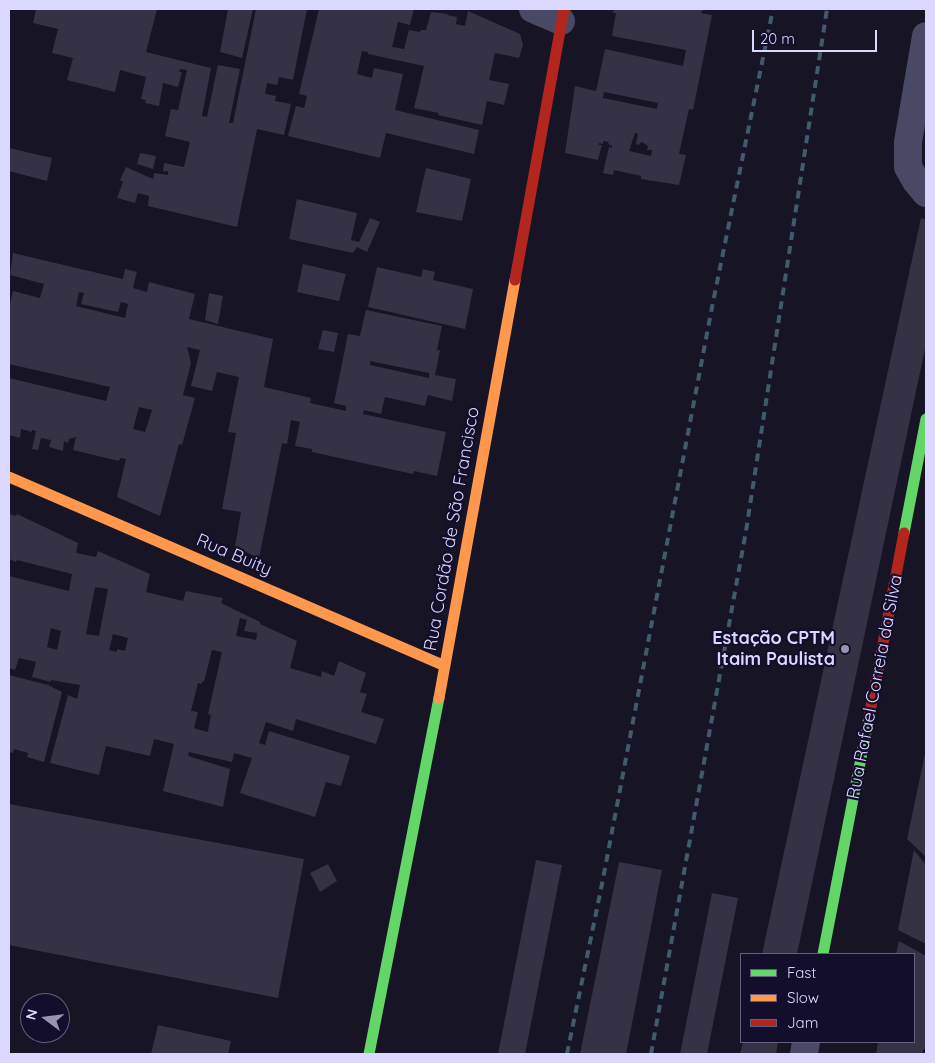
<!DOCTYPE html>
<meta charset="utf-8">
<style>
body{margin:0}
#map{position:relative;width:935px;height:1063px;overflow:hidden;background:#171425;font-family:Quicksand,sans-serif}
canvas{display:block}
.frame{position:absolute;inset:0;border:10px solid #dbd8ff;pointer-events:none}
.legend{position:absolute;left:740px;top:953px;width:175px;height:90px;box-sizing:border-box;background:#120e2b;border:1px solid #625f80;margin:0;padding:6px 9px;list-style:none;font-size:15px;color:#dbd8ff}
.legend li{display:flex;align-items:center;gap:10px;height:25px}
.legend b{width:25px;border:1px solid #625f80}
.north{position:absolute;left:20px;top:993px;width:50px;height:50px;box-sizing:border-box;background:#120e2b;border:1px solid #625f80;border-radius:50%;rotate:285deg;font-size:14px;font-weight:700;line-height:20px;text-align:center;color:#dbd8ff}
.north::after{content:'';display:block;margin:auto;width:18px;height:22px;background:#9693b3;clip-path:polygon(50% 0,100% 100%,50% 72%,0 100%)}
.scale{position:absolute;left:752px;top:30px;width:125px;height:22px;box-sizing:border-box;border:2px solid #dbd8ff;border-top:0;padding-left:6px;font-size:15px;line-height:18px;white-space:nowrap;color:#dbd8ff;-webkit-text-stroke:4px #120e2b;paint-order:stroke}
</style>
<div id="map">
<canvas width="935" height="1063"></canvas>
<div class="frame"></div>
<ul class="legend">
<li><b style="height:6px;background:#63d668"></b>Fast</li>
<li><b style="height:6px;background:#ff974d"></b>Slow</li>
<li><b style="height:6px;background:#b3261e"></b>Jam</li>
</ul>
<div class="north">N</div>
<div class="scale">20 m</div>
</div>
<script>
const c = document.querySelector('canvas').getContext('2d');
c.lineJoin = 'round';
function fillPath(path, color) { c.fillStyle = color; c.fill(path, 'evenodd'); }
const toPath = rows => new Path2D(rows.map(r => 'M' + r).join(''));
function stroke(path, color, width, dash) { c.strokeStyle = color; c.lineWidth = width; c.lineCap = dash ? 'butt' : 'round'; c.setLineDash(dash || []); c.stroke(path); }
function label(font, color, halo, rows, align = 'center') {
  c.font = font + ' Quicksand,sans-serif'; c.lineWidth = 4.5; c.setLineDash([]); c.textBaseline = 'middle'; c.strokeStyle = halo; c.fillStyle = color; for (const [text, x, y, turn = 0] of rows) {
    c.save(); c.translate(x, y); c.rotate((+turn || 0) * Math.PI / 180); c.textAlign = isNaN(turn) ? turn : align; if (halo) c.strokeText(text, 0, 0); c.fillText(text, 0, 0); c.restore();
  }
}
fillPath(toPath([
 [36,9,157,9,146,52,211,68,202,116,207,117,218,65,240,69,229,123,233,123,256,9,307,9,293,80,279,77,277,85,267,83,265,94,276,96,275,101,291,104,284,135,257,129,237,227,148,206,149,196,138,193,135,203,117,198,123,182,120,180,126,167,153,179,154,173,168,175,168,171,163,171,164,163,184,167,190,142,165,136,171,109,178,110,187,70,180,69,179,72,182,72,178,87,163,83,159,106,145,103,146,100,141,99,146,77,120,70,115,92,67,80,73,58,52,53,58,29,33,23],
 [228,9,253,9,242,58,220,52],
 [319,9,414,9,410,25,398,22,392,47,404,49,409,30,420,32,421,30,426,30,431,12,448,14,447,15,457,17,456,24,465,26,468,11,520,34,523,45,519,58,495,53,489,80,509,84,504,105,487,101,482,125,438,115,439,113,414,108,424,66,368,54,368,52,362,51,357,74,372,78,374,68,403,74,395,110,479,130,474,154,386,133,380,158,288,136,296,106,304,108,307,96,299,94],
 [614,9,703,9,701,13,712,15,693,110,689,109,679,154,686,155,679,185,641,179,641,176,614,170,613,175,603,173,609,147,612,148,612,146,608,144,609,142,603,141,603,144,599,143,599,145,602,145,598,160,565,153,575,86,596,91,605,49,683,66,686,50,612,36,616,13,613,13],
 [604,92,658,103,657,109,603,98],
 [635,133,638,133,636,144,638,145,642,142,648,146,647,150,652,150,651,156,629,151],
 [9,148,52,158,47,181,9,171],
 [140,153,156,156,153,169,137,164],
 [426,168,471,179,462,221,416,212],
 [297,199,357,213,351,240,359,242,370,218,380,222,367,252,357,247,353,253,289,239],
 [921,218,926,220,926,344,797,954,762,954],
 [13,253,123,279,125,269,137,272,133,288,147,292,149,282,195,294,189,319,273,339,264,387,311,398,310,403,346,411,346,406,334,403,348,334,360,336,366,310,442,326,437,350,440,350,435,375,456,379,452,401,428,395,425,406,385,397,381,414,364,410,363,414,446,432,437,476,414,471,413,474,312,452,312,449,295,446,300,422,291,420,287,444,282,443,259,558,235,547,241,512,222,509,236,433,228,432,239,377,217,372,212,391,191,386,200,350,187,347,191,363,183,395,195,398,182,445,179,444,160,516,117,497,126,459,120,458,119,461,73,450,76,437,69,439,68,443,64,441,63,451,49,447,51,440,41,438,38,450,32,449,36,431,32,430,32,432,21,429,20,438,9,435,9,378,106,401,110,387,9,364,9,308,13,291,40,298,44,284,10,275],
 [79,292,84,293,81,304,118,312,121,302,128,304,125,318,76,306],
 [370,361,429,373,429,378,370,365],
 [139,407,152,410,145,432,133,429],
 [303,264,346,274,339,301,297,292],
 [377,267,421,277,423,269,435,272,433,280,473,289,465,329,368,307],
 [209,293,223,296,218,324,205,320],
 [323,330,338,333,334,352,318,349],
 [9,514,16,516,17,514,78,543,76,553,96,557,98,551,150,574,146,592,183,601,186,591,223,598,221,603,260,622,260,624,297,641,290,668,321,677,322,671,334,676,339,661,366,673,360,692,367,694,361,712,384,719,376,744,296,719,293,731,266,722,259,743,265,745,269,731,350,756,341,786,326,782,315,817,240,793,252,758,234,753,232,762,189,752,188,756,230,769,223,807,163,791,174,744,154,739,150,756,106,746,99,775,50,763,68,695,77,699,80,685,51,680,51,682,32,677,36,662,19,658,15,670,9,668,9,576,69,591,72,574,17,560,16,562,9,559],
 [95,587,108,589,99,636,86,634],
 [240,618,247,620,244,631,257,633,256,640,236,636],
 [51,628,61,631,57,650,47,647],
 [113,634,128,638,125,651,117,649,117,652,109,650],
 [212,650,222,652,208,714,211,715,208,731,207,732,194,728,198,712,191,711,198,683,202,684,202,681,204,682],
 [9,675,48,685,62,692,44,762,27,757,28,753,14,749,13,753,9,752],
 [925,754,926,754,926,857,907,839],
 [9,804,304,859,278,998,9,945],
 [914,850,926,865,926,944,898,930],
 [536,860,562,865,525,1054,498,1054],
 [619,862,662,870,626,1054,580,1054],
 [328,864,337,881,320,892,310,873],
 [712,893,738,898,707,1054,680,1054],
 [899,941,926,956,926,1047,922,1052,925,1054,876,1054,878,1042,914,1042,914,954,896,954],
 [158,1025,231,1041,228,1054,151,1054],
 [743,1042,778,1042,776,1054,740,1054]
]), '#353246');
stroke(toPath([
 [533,9,561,21],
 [926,36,908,142,908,167,916,181,926,193],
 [804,1054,806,1042]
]), '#494966', 28);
stroke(toPath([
 [904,533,926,419],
 [823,954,869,717],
 [369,1054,439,698]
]), '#63d668', 11);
stroke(toPath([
 [9,477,445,666],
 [439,698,515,280]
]), '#ff974d', 11);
stroke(toPath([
 [515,280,564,9],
 [869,717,904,533]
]), '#b3261e', 11);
stroke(toPath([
 [567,1054,602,884,713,302,773,9],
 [651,1054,746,531,827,9]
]), '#425a6d', 4, [8, 6]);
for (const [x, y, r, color] of [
 [845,649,5,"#9693b3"]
]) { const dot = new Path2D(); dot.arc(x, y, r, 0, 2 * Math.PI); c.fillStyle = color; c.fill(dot); stroke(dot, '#120e2b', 2); }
label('18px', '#dbd8ff', '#120e2b', [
 ["Rua Cordão de São Francisco",452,529,-80],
 ["Rua Buity",234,555,23],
 ["Rua Rafael Correia da Silva",875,687,-79]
]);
label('bold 18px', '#dbd8ff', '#120e2b', [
 ["Estação CPTM",835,639],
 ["Itaim Paulista",835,660]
], 'right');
</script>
